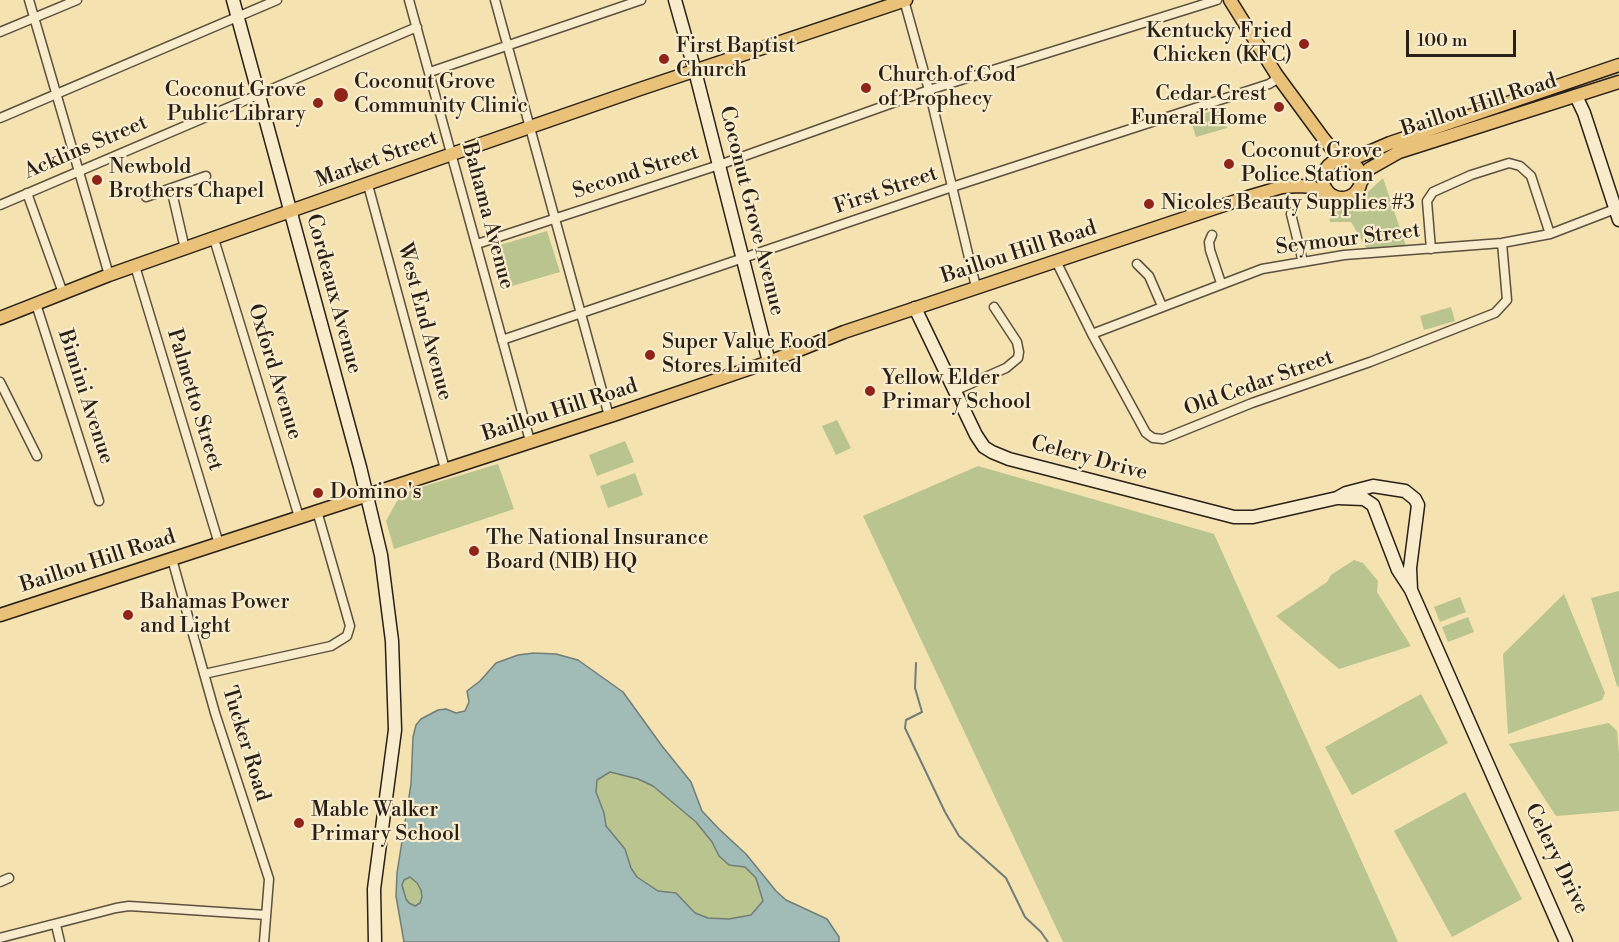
<!DOCTYPE html>
<style>
body{margin:0}
#map{position:relative;width:1619px;height:942px;overflow:hidden;background:#f5e2b1;font-family:"Libre Bodoni",serif}
canvas{display:block}
.scale{position:absolute;left:1406px;top:30px;width:110px;height:27px;box-sizing:border-box;border:3px solid #292017;border-top:0;padding-left:8px;font-size:18px;line-height:21px;white-space:nowrap;color:#292017;-webkit-text-stroke:4px #f8eccc;paint-order:stroke}
</style>
<div id="map">
<canvas width="1619" height="942"></canvas>
<div class="scale">100 m</div>
</div>
<script>
const c = document.querySelector('canvas').getContext('2d');
c.lineJoin = 'round';
function fillPath(path, color) { c.fillStyle = color; c.fill(path, 'evenodd'); }
const toPath = rows => new Path2D(rows.map(r => 'M' + r).join(''));
function stroke(path, color, width, dash) { c.strokeStyle = color; c.lineWidth = width; c.lineCap = dash ? 'butt' : 'round'; c.setLineDash(dash || []); c.stroke(path); }
function label(font, color, halo, rows, align = 'center') {
  c.font = font + ' "Libre Bodoni",serif'; c.lineWidth = 4.5; c.setLineDash([]); c.textBaseline = 'middle'; c.strokeStyle = halo; c.fillStyle = color; for (const [text, x, y, turn = 0] of rows) {
    c.save(); c.translate(x, y); c.rotate((+turn || 0) * Math.PI / 180); c.textAlign = isNaN(turn) ? turn : align; if (halo) c.strokeText(text, 0, 0); c.fillText(text, 0, 0); c.restore();
  }
}
fillPath(toPath([
 [1221,108,1227,128,1196,137,1190,118],
 [1383,178,1406,246,1367,249,1351,222,1330,222,1329,212,1355,204],
 [547,231,560,272,512,286,500,245],
 [1451,307,1455,321,1424,330,1420,316],
 [837,420,851,448,836,455,822,426],
 [625,441,634,462,597,476,589,455],
 [498,464,514,509,394,549,386,521,397,501,408,491],
 [978,466,1214,534,1398,942,1063,942,863,516],
 [635,473,643,495,608,508,600,486],
 [1354,560,1363,563,1378,581,1377,592,1411,646,1339,669,1276,616,1327,582,1331,575],
 [1619,591,1619,687,1617,686,1591,598],
 [1564,594,1605,693,1602,700,1508,734,1503,654],
 [1460,597,1466,612,1440,622,1434,607],
 [1468,617,1474,632,1448,642,1442,627],
 [1421,694,1448,743,1352,795,1325,747],
 [1609,723,1617,731,1619,754,1619,811,1556,816,1509,744],
 [611,772,638,778,653,786,696,822,712,842,719,856,729,865,745,867,756,878,763,901,751,915,729,919,708,918,695,913,676,893,658,891,637,877,631,868,625,849,606,826,604,813,596,792,597,780],
 [1465,792,1522,899,1452,937,1394,831],
 [410,877,417,883,421,890,422,897,420,903,415,906,409,903,406,899,402,884,404,880]
]), '#b9c48e');
const water = toPath([
 [534,653,556,654,578,660,623,692,662,746,691,782,702,811,719,829,746,854,776,891,786,900,827,919,839,937,839,942,404,942,396,896,397,873,411,784,413,737,416,725,421,719,438,710,446,709,456,713,465,711,469,702,467,691,480,681,496,663,518,655,534,653],
 [610,772,638,779,653,786,696,822,712,842,719,856,729,865,745,867,756,878,763,901,751,915,729,919,708,918,695,913,676,893,658,891,637,877,631,868,625,849,606,826,604,813,596,792,597,780,610,772],
 [410,877,417,883,421,890,422,897,420,903,415,906,409,903,406,899,402,885,404,880,410,877]
]);
fillPath(water, '#a1bbb7');
stroke(water, '#717d77', 1.5);
stroke(toPath([
 [916,663,915,688,922,712,906,720,905,728,945,812,959,836,1006,878,1025,917,1041,932,1048,942]
]), '#717d77', 2);
const street = toPath([
 [29,0,109,275],
 [409,0,530,441],
 [495,0,609,416],
 [904,0,929,90,976,287],
 [0,32,77,0],
 [430,72,641,0],
 [0,118,277,0],
 [368,185,445,469],
 [171,188,185,249],
 [27,193,63,293],
 [146,197,206,176],
 [0,205,417,27],
 [1291,214,1303,262],
 [1212,235,1209,242,1210,250,1221,283],
 [214,239,299,517],
 [477,244,719,165,929,90,1217,0],
 [1431,249,1427,201,1433,192,1471,175,1509,163,1520,166,1531,176,1550,234],
 [1056,261,1092,334,1146,433,1153,438,1163,439,1252,403,1370,362,1495,313,1507,300,1502,243],
 [1137,264,1149,276,1162,306],
 [135,266,219,544],
 [36,304,99,501],
 [1092,334,1262,269,1344,255,1502,243,1550,234,1615,209],
 [502,340,952,187,1269,84,1274,81,1276,74],
 [0,382,37,456],
 [954,391,1006,368,1018,358,1019,352,1017,342,994,307],
 [172,559,215,713,269,879,264,942],
 [204,674,331,646,347,636,350,626,317,511],
 [0,882,9,878],
 [56,925,60,942],
 [0,938,116,908,129,906,266,915]
]);
const secondary = toPath([
 [233,0,360,467,381,555,392,641,395,730,374,889,375,942],
 [675,0,695,71,769,362],
 [1576,96,1584,113,1619,220],
 [915,308,976,435,984,447,992,452,1009,459,1234,517,1253,517,1337,498,1346,493,1373,486,1405,491,1415,499,1418,505,1410,568,1411,590],
 [1338,498,1364,499,1373,505,1398,570,1411,590,1566,942]
]);
const primary = toPath([
 [1230,0,1276,74,1323,138,1336,154,1345,160],
 '1323 179a19 19 0 1 1 38 0a19 19 0 1 1-38 0Z',
 [1348,161,1390,143,1619,65],
 [1361,182,1369,169,1399,152,1619,82],
 [0,318,109,275,452,154,640,89,906,0],
 [0,615,616,414,769,362,844,332,1248,197,1282,187,1300,186,1312,187,1322,194,1335,198]
]);
stroke(street, '#5c503e', 11);
stroke(secondary, '#292017', 15);
stroke(primary, '#292017', 15);
stroke(street, '#f8eccc', 8);
stroke(secondary, '#f8eccc', 12);
stroke(primary, '#eac178', 12);
for (const [x, y, r, color] of [
 [1304,44,6,"#8f2418"],
 [664,59,6,"#8f2418"],
 [866,88,6,"#8f2418"],
 [341,95,8,"#8f2418"],
 [318,103,6,"#8f2418"],
 [1279,107,6,"#8f2418"],
 [1229,164,6,"#8f2418"],
 [97,180,6,"#8f2418"],
 [1149,204,6,"#8f2418"],
 [650,355,6,"#8f2418"],
 [870,391,6,"#8f2418"],
 [318,493,6,"#8f2418"],
 [474,551,6,"#8f2418"],
 [128,615,6,"#8f2418"],
 [299,823,6,"#8f2418"]
]) { const dot = new Path2D(); dot.arc(x, y, r, 0, 2 * Math.PI); c.fillStyle = color; c.fill(dot); stroke(dot, '#f8eccc', 2); }
label('21px', '#292017', '#f8eccc', [
 ["Kentucky Fried",1292,32,"right"],
 ["Chicken (KFC)",1292,56,"right"],
 ["First Baptist",676,47],
 ["Church",676,71],
 ["Church of God",878,76],
 ["of Prophecy",878,100],
 ["Coconut Grove",354,83],
 ["Community Clinic",354,107],
 ["Coconut Grove",306,91,"right"],
 ["Public Library",306,115,"right"],
 ["Cedar Crest",1267,95,"right"],
 ["Funeral Home",1267,119,"right"],
 ["Coconut Grove",1241,152],
 ["Police Station",1241,176],
 ["Newbold",109,168],
 ["Brothers Chapel",109,192],
 ["Nicoles Beauty Supplies #3",1161,204],
 ["Super Value Food",662,343],
 ["Stores Limited",662,367],
 ["Yellow Elder",882,379],
 ["Primary School",882,403],
 ["Domino's",330,493],
 ["The National Insurance",486,539],
 ["Board (NIB) HQ",486,563],
 ["Bahamas Power",140,603],
 ["and Light",140,627],
 ["Mable Walker",311,811],
 ["Primary School",311,835]
], 'left');
label('21px', '#292017', '#f8eccc', [
 ["Baillou Hill Road",1479,106,-18],
 ["Acklins Street",86,148,-23],
 ["Market Street",377,160,-20],
 ["Second Street",636,173,-18],
 ["First Street",886,191,-19],
 ["Coconut Grove Avenue",751,211,76],
 ["Bahama Avenue",487,216,75],
 ["Seymour Street",1348,240,-7],
 ["Baillou Hill Road",1019,253,-18],
 ["Cordeaux Avenue",333,294,75],
 ["West End Avenue",424,322,75],
 ["Oxford Avenue",274,372,73],
 ["Old Cedar Street",1259,384,-20],
 ["Bimini Avenue",85,397,72],
 ["Palmetto Street",194,400,73],
 ["Baillou Hill Road",560,411,-18],
 ["Celery Drive",1089,459,15],
 ["Baillou Hill Road",98,562,-18],
 ["Tucker Road",245,744,73],
 ["Celery Drive",1556,859,64]
]);
</script>
